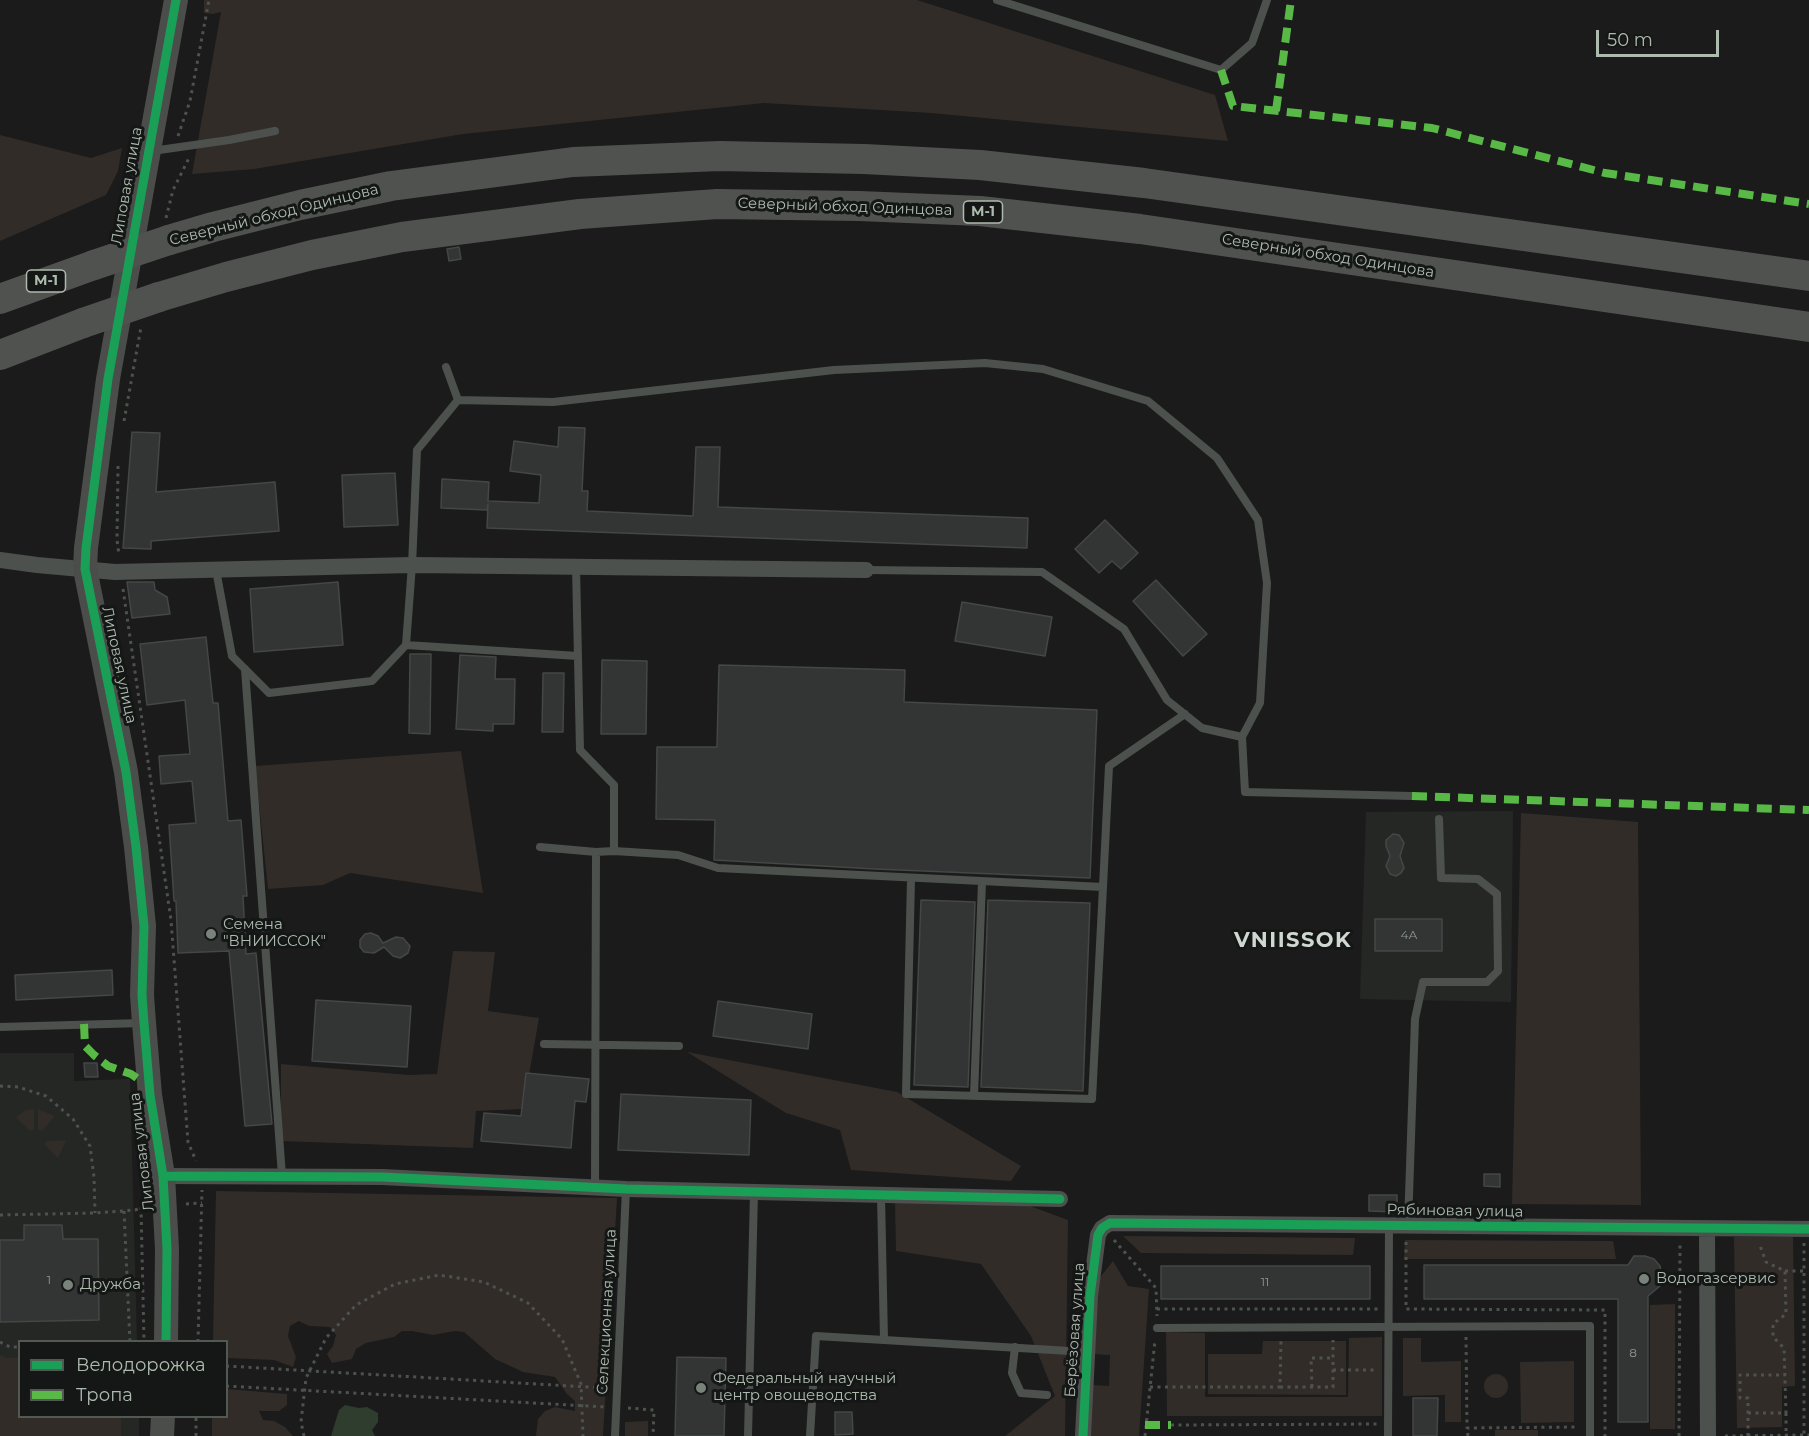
<!DOCTYPE html>
<meta charset="utf-8">
<style>
body{margin:0}
#map{position:relative;width:1809px;height:1436px;overflow:hidden;background:#1b1b1b;font-family:Montserrat,sans-serif}
canvas{display:block}
.legend{position:absolute;left:18px;top:1340px;width:210px;height:78px;box-sizing:border-box;background:#151716;border:2px solid #525953;margin:0;padding:8px 10px;list-style:none;font-size:18px;color:#adbbaf}
.legend li{display:flex;align-items:center;gap:12px;height:30px}
.legend b{width:30px;border:2px solid #525953}
.scale{position:absolute;left:1596px;top:30px;width:123px;height:27px;box-sizing:border-box;border:3px solid #adbbaf;border-top:0;padding-left:8px;font-size:18px;line-height:21px;white-space:nowrap;color:#adbbaf;-webkit-text-stroke:4px #151716;paint-order:stroke}
</style>
<div id="map">
<canvas width="1809" height="1436"></canvas>
<ul class="legend">
<li><b style="height:8px;background:#1a9f57"></b>Велодорожка</li>
<li><b style="height:8px;background:#58b947"></b>Тропа</li>
</ul>
<div class="scale">50 m</div>
</div>
<script>
const c = document.querySelector('canvas').getContext('2d');
c.lineJoin = 'round';
function fillPath(path, color) { c.fillStyle = color; c.fill(path, 'evenodd'); }
const toPath = rows => new Path2D(rows.map(r => 'M' + r).join(''));
function stroke(path, color, width, dash) { c.strokeStyle = color; c.lineWidth = width; c.lineCap = dash ? 'butt' : 'round'; c.setLineDash(dash || []); c.stroke(path); }
function label(font, color, halo, rows, align = 'center') {
  c.font = font + ' Montserrat,sans-serif'; c.lineWidth = 6; c.setLineDash([]); c.textBaseline = 'middle'; c.strokeStyle = halo; c.fillStyle = color; for (const [text, x, y, turn = 0] of rows) {
    c.save(); c.translate(x, y); c.rotate((+turn || 0) * Math.PI / 180); c.textAlign = isNaN(turn) ? turn : align; if (halo) c.strokeText(text, 0, 0); c.fillText(text, 0, 0); c.restore();
  }
}
fillPath(toPath([
 [1513,811,1511,1002,1360,999,1366,812],
 [0,1053,74,1053,74,1081,130,1079,137,1341,20,1342,20,1416,139,1417,139,1436,0,1436]
]), '#252725');
fillPath(toPath([
 [204,0,917,0,1215,95,1228,141,931,113,764,103,463,134,254,169,192,174,221,12,213,14,204,13],
 [0,135,91,158,122,148,118,171,106,195,0,241],
 [461,751,483,893,350,873,323,885,268,889,255,766],
 [1521,813,1638,822,1641,1205,1512,1204],
 [453,951,495,952,488,1011,539,1018,523,1109,476,1111,473,1148,281,1141,281,1064,409,1075,437,1074],
 [687,1052,897,1092,1021,1166,1011,1181,851,1170,840,1130,786,1113],
 [34,1109,34,1129,30,1131,16,1117,26,1110],
 [38,1109,55,1116,42,1131,38,1129],
 [66,1140,58,1158,45,1145,46,1141],
 [216,1191,617,1198,603,1436,536,1436,538,1419,545,1411,555,1407,575,1411,575,1401,567,1394,555,1377,523,1372,495,1359,464,1332,455,1331,433,1335,412,1331,402,1331,394,1337,366,1343,356,1349,352,1359,332,1363,327,1354,333,1346,336,1335,330,1327,309,1326,299,1321,290,1326,288,1336,296,1357,293,1367,274,1360,227,1358,226,1342,213,1341],
 [895,1202,1030,1206,1068,1220,1065,1436,1005,1436,1055,1396,1031,1336,981,1264,896,1251],
 [1123,1236,1355,1238,1353,1255,1141,1253],
 [1734,1237,1793,1237,1795,1386,1782,1387,1782,1427,1737,1428],
 [1405,1240,1613,1241,1616,1259,1404,1259],
 [1113,1261,1128,1286,1149,1289,1139,1436,1089,1436,1092,1385,1109,1386,1110,1355,1093,1354,1098,1280],
 [1675,1304,1675,1429,1650,1429,1650,1305],
 [1166,1332,1205,1333,1205,1397,1348,1397,1349,1338,1382,1337,1382,1416,1167,1416],
 [1403,1338,1421,1338,1421,1362,1461,1361,1461,1422,1445,1422,1445,1395,1403,1396],
 [1263,1341,1346,1341,1346,1395,1208,1394,1208,1354,1262,1354],
 [0,1355,7,1358,19,1357,20,1416,121,1417,121,1436,0,1436],
 [1574,1361,1574,1422,1521,1423,1520,1362],
 '1484 1386a12 12 0 1 1 24 0a12 12 0 1 1-24 0Z',
 [227,1389,287,1394,287,1405,279,1411,259,1411,263,1420,274,1421,285,1427,293,1436,212,1436,212,1417,226,1416],
 [648,1421,648,1436,625,1436,625,1422],
 [1495,1430,1538,1430,1538,1436,1495,1436]
]), '#312c28');
fillPath(toPath([
 [345,1405,359,1408,367,1407,378,1413,378,1422,372,1430,375,1436,331,1436,339,1410]
]), '#2f3d2e');
const building = toPath([
 [459,247,461,259,449,261,447,249,459,247],
 [559,427,585,428,582,491,588,491,587,511,693,516,696,447,720,447,718,507,1028,518,1027,548,487,528,488,504,487,510,441,508,442,479,489,482,488,501,539,503,541,475,510,471,514,441,558,447,559,427],
 [132,432,160,433,156,492,275,482,279,531,151,541,151,549,123,548,132,432],
 [395,473,398,525,344,527,342,475,395,473],
 [1105,520,1138,553,1121,569,1112,561,1099,573,1075,549,1105,520],
 [1156,580,1207,634,1183,656,1133,601,1156,580],
 [127,582,154,582,155,590,167,597,170,614,132,618,127,582],
 [338,582,343,645,254,652,250,589,338,582],
 [962,602,1052,617,1045,656,955,641,962,602],
 [206,637,213,703,218,703,228,821,241,820,247,896,243,896,246,954,256,953,272,1124,245,1126,229,951,178,953,176,901,174,901,169,825,196,823,192,781,161,784,159,756,190,754,185,700,147,705,140,644,206,637],
 [410,654,431,654,430,734,409,733,410,654],
 [460,655,496,657,495,679,515,679,514,724,493,724,493,731,456,729,460,655],
 [602,660,647,661,646,734,601,734,602,660],
 [719,665,905,670,904,702,1097,710,1090,878,875,869,714,860,715,820,656,819,657,747,717,747,719,665],
 [543,673,564,673,563,732,542,732,543,673],
 [1393,834,1399,835,1404,843,1400,856,1404,868,1401,873,1396,876,1390,874,1386,866,1390,856,1386,846,1386,840,1393,834],
 [921,900,975,902,968,1087,914,1085,921,900],
 [988,900,1090,903,1083,1091,981,1087,988,900],
 [1375,919,1442,919,1442,951,1375,951,1375,919],
 [371,933,378,936,383,943,396,937,403,938,410,946,408,953,400,958,393,956,384,947,374,953,364,952,360,947,360,940,365,934,371,933],
 [112,970,113,995,16,1000,15,975,112,970],
 [316,1000,411,1006,407,1067,312,1061,316,1000],
 [718,1001,812,1014,808,1049,713,1036,718,1001],
 [84,1063,97,1063,98,1077,85,1077,84,1063],
 [526,1073,589,1079,586,1102,575,1101,571,1148,481,1141,484,1113,521,1116,526,1073],
 [621,1094,751,1100,749,1155,618,1150,621,1094],
 [1484,1174,1500,1174,1500,1187,1484,1186,1484,1174],
 [1369,1195,1397,1195,1397,1212,1369,1211,1369,1195],
 [24,1225,62,1225,63,1239,98,1239,99,1320,0,1322,0,1240,24,1240,24,1225],
 [1634,1256,1645,1256,1654,1259,1660,1266,1662,1277,1660,1286,1648,1296,1648,1422,1618,1422,1618,1299,1424,1299,1424,1265,1628,1265,1634,1256],
 [1161,1266,1370,1266,1370,1299,1161,1299,1161,1266],
 [677,1357,726,1358,724,1436,675,1436,677,1357],
 [1413,1398,1438,1398,1437,1436,1413,1436,1413,1398],
 [835,1412,852,1412,853,1434,835,1435,835,1412]
]);
fillPath(building, '#333534');
stroke(building, '#434745', 1.5);
stroke(toPath([
 [178,136,190,101,209,0],
 [166,218,173,190,189,158],
 [124,421,141,327],
 [118,466,117,540,119,555],
 [123,589,171,920,188,1142,196,1161],
 [0,1086,18,1087,46,1096,73,1119,90,1146,94,1177,95,1213],
 [186,1204,202,1203],
 [141,1207,144,1342],
 [124,1211,130,1342],
 [0,1215,95,1213,135,1210,144,1207],
 [1114,1240,1156,1288,1157,1316],
 [1406,1242,1406,1309,1605,1310,1605,1436],
 [1804,1243,1804,1436],
 [1785,1271,1804,1271],
 [1157,1309,1378,1309],
 [1466,1337,1467,1428],
 [0,1342,10,1347,20,1347],
 [198,1342,202,1190],
 [226,1366,605,1388],
 [1333,1370,1376,1370],
 [226,1386,606,1407],
 [1150,1387,1280,1387,1281,1339],
 [1280,1387,1333,1387,1333,1340],
 [1312,1387,1311,1358,1333,1358],
 [628,1408,654,1410,653,1436],
 [1748,1413,1786,1413,1784,1348,1773,1337,1773,1324,1786,1314,1785,1271,1766,1262,1759,1243],
 [1786,1413,1786,1436],
 [1171,1425,1377,1424],
 [196,1436,196,1416],
 [304,1436,301,1422,306,1378,326,1338,356,1305,395,1284,439,1275,484,1282,528,1303,562,1339,581,1384,583,1436],
 [1145,1436,1155,1340],
 [1468,1436,1467,1428,1578,1427],
 [1679,1436,1680,1243],
 [1725,1436,1809,1435],
 [1748,1436,1748,1398,1740,1398,1740,1375,1785,1375]
]), '#4e524f', 3, [3, 4.5]);
stroke(toPath([
 [997,0,1221,70,1252,43,1267,0],
 [152,151,229,140,275,131],
 [458,400,553,402,834,370,985,363,1043,369,1148,401,1217,458,1258,520,1267,583,1260,703,1242,737],
 [576,567,580,750,614,785,614,851,596,852,595,1188],
 [216,570,232,656,269,693,372,681,406,645,412,565,417,450,458,400,446,367],
 [866,570,1042,572,1124,629,1167,700,1202,728,1242,737,1245,792,1412,796],
 [406,645,578,656],
 [245,669,282,1176],
 [540,847,596,852],
 [614,851,678,855,718,868,1103,887,1109,766,1185,714],
 [911,879,906,1094,1092,1099,1103,887],
 [0,1027,143,1023],
 [544,1044,679,1046],
 [974,1096,982,882],
 [1408,1225,1415,1019,1423,982,1487,982,1498,971,1497,894,1478,879,1441,878,1439,819],
 [1157,1328,1590,1326,1590,1436],
 [884,1340,1087,1352],
 [1015,1347,1012,1373,1021,1393,1047,1395],
 [615,1436,626,1189],
 [748,1436,754,1193],
 [810,1436,816,1336,884,1340,881,1195],
 [1388,1436,1389,1225]
]), '#4d514e', 8);
stroke(toPath([
 [0,560,37,565,115,572,412,565,866,570],
 [163,1176,382,1177,626,1189,1060,1199],
 [1707,1230,1708,1436],
 [1083,1436,1090,1296,1098,1235,1102,1228,1110,1223,1809,1229]
]), '#4d514e', 16);
stroke(toPath([
 [166,1342,167,1249,163,1176,150,1095,144,1023,142,995,144,926,136,847,126,772,85,569,86,548,108,379,176,0],
 [162,1436,163,1416]
]), '#4b4d4b', 24);
stroke(toPath([
 [169,240,213,227,300,205,391,186,573,162,720,156,864,159,980,165,1144,183,1809,276],
 [159,297,226,277,312,255,402,237,580,214,717,204,859,206,980,211,1140,229,1809,327],
 [0,299,94,265],
 [0,355,83,323]
]), '#505250', 30);
stroke(toPath([
 [94,265,169,240],
 [83,323,159,297]
]), '#505250', 30);
stroke(toPath([
 [1221,70,1233,106,1432,128,1605,173,1809,204],
 [1276,111,1291,0],
 [1412,796,1809,810],
 [84,1024,85,1046,94,1055,108,1066,131,1074,141,1081],
 [1145,1425,1171,1425]
]), '#58b947', 8, [15, 8]);
stroke(toPath([
 [163,1176,382,1177,626,1189,1060,1199],
 [166,1342,167,1249,163,1176,150,1095,144,1023,142,995,144,926,136,847,126,772,85,569,86,548,108,379,176,0],
 [1083,1436,1090,1296,1098,1235,1102,1228,1110,1223,1809,1229]
]), '#1a9f57', 9);
for (const [x, y, r, color] of [
 [211,934,6,"#7a837b"],
 [1644,1279,6,"#7a837b"],
 [68,1285,6,"#7a837b"],
 [701,1388,6,"#7a837b"]
]) { const dot = new Path2D(); dot.arc(x, y, r, 0, 2 * Math.PI); c.fillStyle = color; c.fill(dot); stroke(dot, '#151716', 2); }
label('12px', '#8e9a90', null, [
 ["4А",1409,935],
 ["1",49,1280],
 ["11",1265,1282],
 ["8",1633,1353]
]);
for (const [x, y, w] of [
 [983,212,39],
 [46,281,39]
]) { const box = new Path2D(); box.roundRect(x - w / 2, y - 11, w, 22, 4.5); c.fillStyle = '#151716'; c.fill(box); stroke(box, '#adbbaf', 1.5); }
label('bold 14px', '#adbbaf', null, [
 ["М-1",983,212],
 ["М-1",46,281]
]);
label('15px', '#adbbaf', '#151716', [
 ["Липовая улица",127,186,-80],
 ["Северный обход Одинцова",845,207,2],
 ["Северный обход Одинцова",274,215,-14],
 ["Северный обход Одинцова",1328,256,9],
 ["Липовая улица",119,665,78],
 ["Липовая улица",142,1152,-97],
 ["Рябиновая улица",1455,1211,1],
 ["Селекционная улица",607,1312,-87],
 ["Берёзовая улица",1075,1330,-86]
]);
label('15px', '#adbbaf', '#151716', [
 ["Семена",223,925],
 ["\"ВНИИССОК\"",223,942],
 ["Водогазсервис",1656,1279],
 ["Дружба",80,1285],
 ["Федеральный научный",713,1379],
 ["центр овощеводства",713,1396]
], 'left');
c.letterSpacing = '1.5px';
label('bold 21px', '#ced7d0', '#151716', [
 ["VNIISSOK",1293,941]
]);
c.letterSpacing = '0px';
</script>
